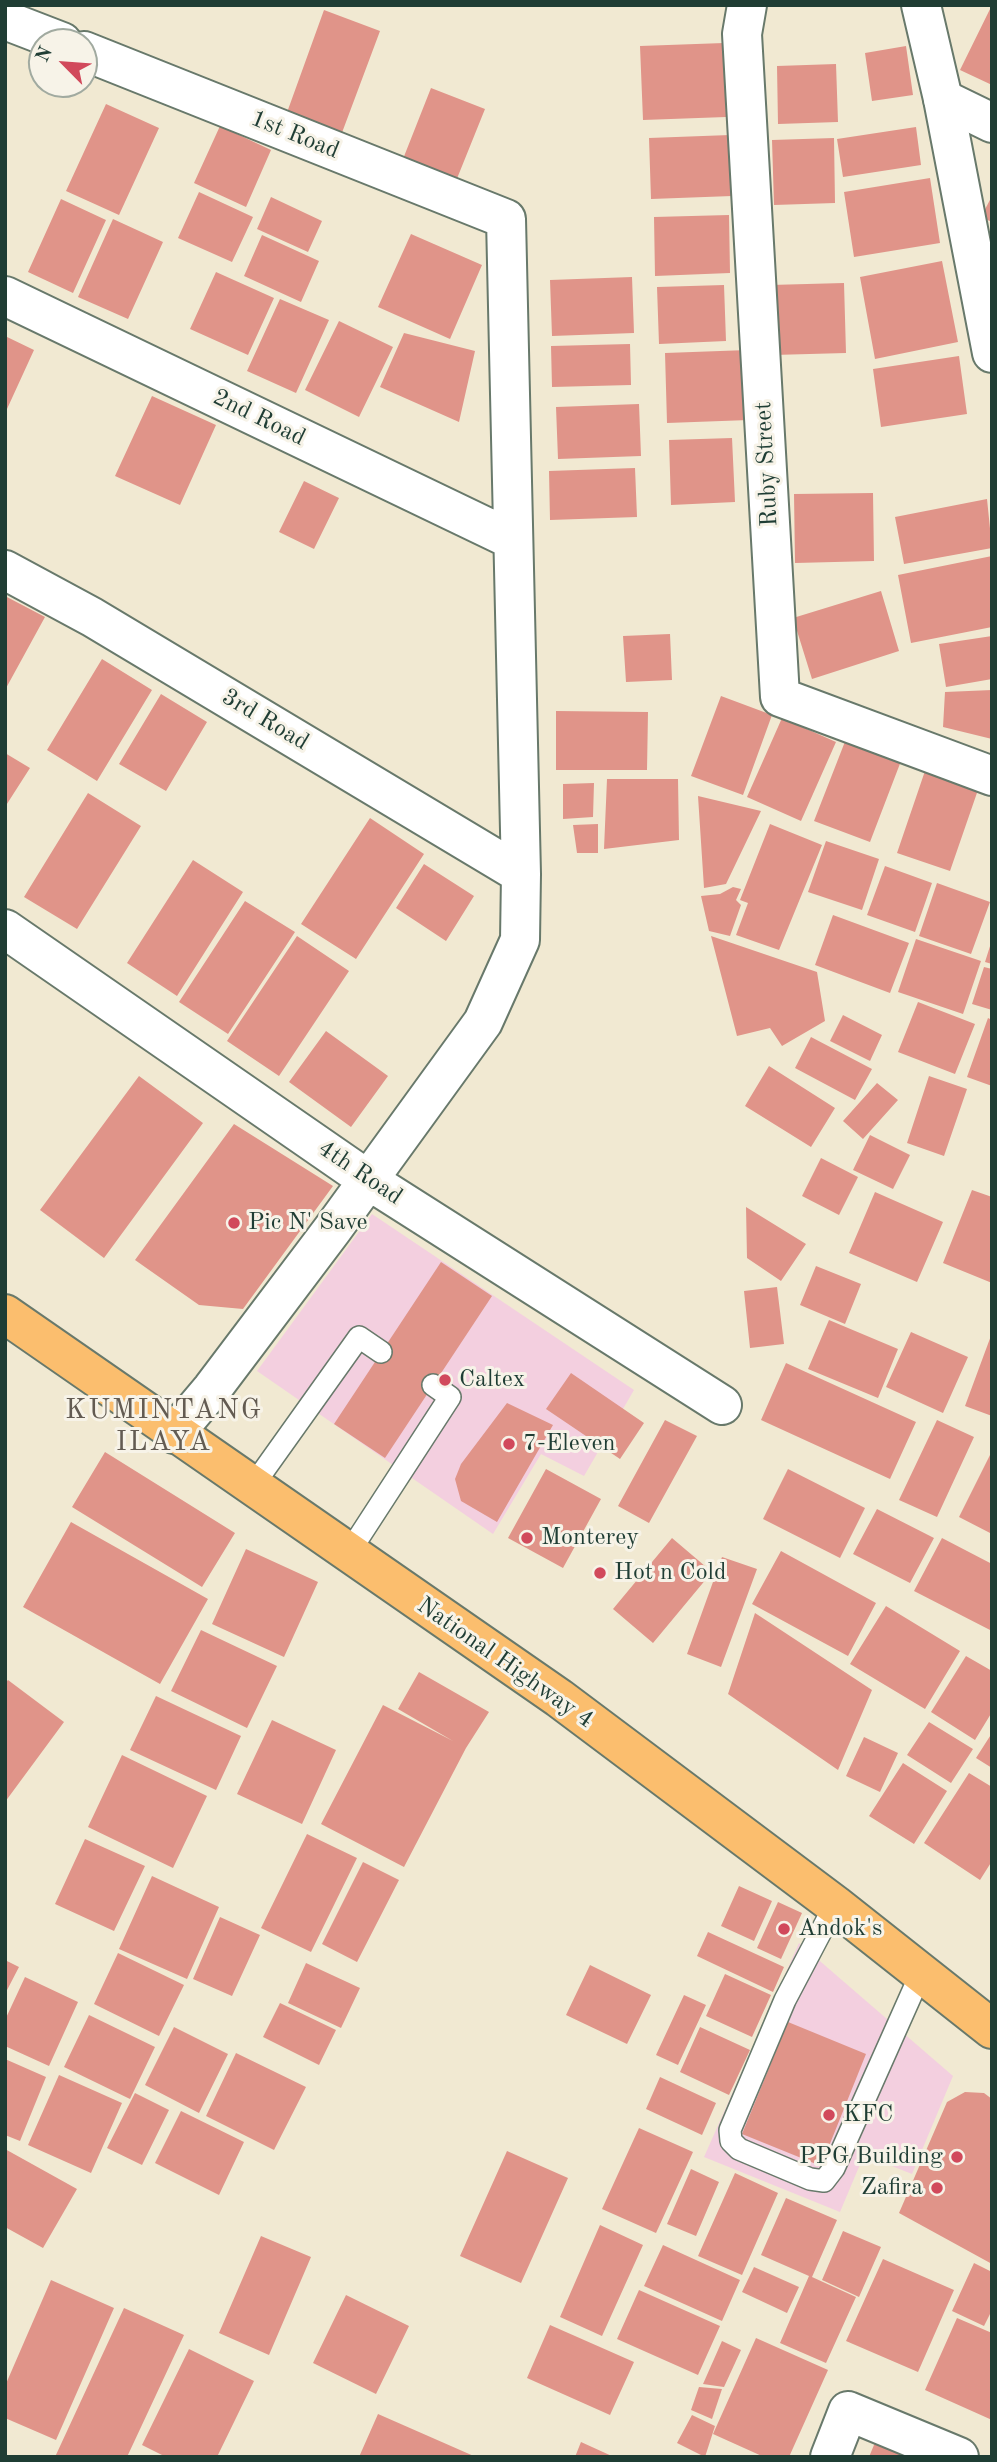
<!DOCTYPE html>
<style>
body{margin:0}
#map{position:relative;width:997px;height:2462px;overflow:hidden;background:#f1e9d2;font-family:"Old Standard TT",serif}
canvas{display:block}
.frame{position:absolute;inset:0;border:7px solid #1f3d34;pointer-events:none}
.north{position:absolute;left:28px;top:28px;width:70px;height:70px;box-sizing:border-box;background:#f7f3e8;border:2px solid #a1aaa0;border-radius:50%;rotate:295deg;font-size:19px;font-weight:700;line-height:28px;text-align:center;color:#1f3d34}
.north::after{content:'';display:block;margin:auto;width:24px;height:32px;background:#d1495b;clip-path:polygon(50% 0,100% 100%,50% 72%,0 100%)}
</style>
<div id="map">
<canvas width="997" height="2462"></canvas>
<div class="frame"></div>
<div class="north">N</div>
</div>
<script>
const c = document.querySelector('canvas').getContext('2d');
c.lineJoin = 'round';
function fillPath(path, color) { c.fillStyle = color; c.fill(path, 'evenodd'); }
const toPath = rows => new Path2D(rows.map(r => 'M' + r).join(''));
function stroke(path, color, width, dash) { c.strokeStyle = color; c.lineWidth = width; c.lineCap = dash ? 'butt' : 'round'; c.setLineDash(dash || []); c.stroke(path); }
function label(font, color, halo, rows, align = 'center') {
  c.font = font + ' "Old Standard TT",serif'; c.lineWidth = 6; c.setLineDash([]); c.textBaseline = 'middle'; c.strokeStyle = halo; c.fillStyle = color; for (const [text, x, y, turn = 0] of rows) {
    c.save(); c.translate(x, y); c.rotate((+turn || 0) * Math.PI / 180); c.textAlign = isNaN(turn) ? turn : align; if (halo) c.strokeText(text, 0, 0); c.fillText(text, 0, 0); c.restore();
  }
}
fillPath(toPath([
 [372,1214,634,1390,584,1476,541,1454,493,1534,257,1371],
 [799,1943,953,2076,912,2174,864,2155,840,2212,704,2157]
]), '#f3cfdf');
fillPath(toPath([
 [992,5,992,85,960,70],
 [324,10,380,31,340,138,285,118],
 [724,43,726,117,643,120,640,46],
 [906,46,913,95,872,101,865,53],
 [836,64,838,122,778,124,777,66],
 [431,88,485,109,456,181,403,159],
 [106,104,159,128,119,215,66,191],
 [220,126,271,150,246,207,194,183],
 [916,127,921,165,843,177,837,139],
 [730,135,732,196,651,199,649,138],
 [834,138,835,203,774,205,772,140],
 [930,178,940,243,854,257,844,192],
 [199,192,253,217,232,262,178,238],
 [992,196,992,222,981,217],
 [271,197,322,221,308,252,257,229],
 [61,199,106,220,73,293,28,272],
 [729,215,730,273,655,276,654,217],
 [113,219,163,242,128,319,78,297],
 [411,234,482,265,450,339,378,307],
 [262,235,319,261,301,302,244,276],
 [942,261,958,342,875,359,860,277],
 [216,272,274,298,248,355,190,329],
 [632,277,634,333,552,336,550,280],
 [844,283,846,353,773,355,770,285],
 [724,285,726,341,659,344,657,287],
 [280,299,329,320,296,393,247,371],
 [339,321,393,347,359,417,305,390],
 [404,333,475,351,459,422,380,387],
 [5,336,34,350,7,409,5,408],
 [630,344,631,385,552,387,551,346],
 [748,350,749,420,667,423,665,353],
 [959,356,967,414,881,427,873,369],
 [152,396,216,425,180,505,115,476],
 [639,404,641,456,558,459,556,407],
 [732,438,735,502,671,505,669,440],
 [635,468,637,517,550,520,549,471],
 [304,481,339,498,314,549,279,532],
 [873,493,874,561,795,563,794,494],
 [987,499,992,548,904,564,895,517],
 [992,556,992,627,911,643,898,575],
 [881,591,899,651,812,679,793,618],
 [5,596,45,617,5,690],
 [670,634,672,680,626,682,623,636],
 [992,636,992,679,946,687,939,644],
 [102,659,152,690,97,781,47,750],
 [992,690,992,739,943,727,945,692],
 [161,694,207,722,166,791,119,764],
 [721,696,772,715,743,795,691,776],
 [556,711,648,712,647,770,556,770],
 [782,718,836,742,801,821,747,797],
 [846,739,901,761,870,842,814,821],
 [5,753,30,768,5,807],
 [926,768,979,787,950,871,897,853],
 [607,779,678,779,679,840,604,849],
 [594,783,593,817,563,819,563,784],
 [88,793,141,826,77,929,24,897],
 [698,796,761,811,726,884,704,888],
 [370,818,424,854,356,959,301,924],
 [598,824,598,853,577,853,573,825],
 [770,824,822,845,779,950,736,935,748,903,740,900],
 [826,841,879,859,862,910,808,892],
 [193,860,243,892,177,996,127,963],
 [424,864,474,896,446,941,396,908],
 [885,866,932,883,915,932,867,915],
 [937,883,990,902,971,954,919,936],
 [733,887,741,889,736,900,741,905,730,936,709,931,701,896,720,894],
 [245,901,295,932,228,1034,179,1002],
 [833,915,909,943,890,993,815,965],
 [297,936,349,971,279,1076,227,1041],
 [711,936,817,972,825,1021,782,1046,770,1028,737,1036],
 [916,939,981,961,963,1014,898,992],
 [991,943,992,943,992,964,985,962],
 [984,967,992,969,992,1010,972,1004],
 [918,1002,975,1024,955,1074,898,1052],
 [843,1015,882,1035,870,1061,830,1041],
 [988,1018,992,1020,992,1086,967,1077],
 [326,1031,388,1076,351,1127,289,1082],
 [811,1037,872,1069,855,1100,795,1068],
 [769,1066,835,1108,811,1147,745,1106],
 [139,1076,203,1123,104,1258,40,1210],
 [929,1076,967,1089,944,1156,907,1143],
 [877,1083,898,1100,863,1139,843,1121],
 [234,1124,333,1186,243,1309,199,1305,135,1260],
 [870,1135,910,1155,893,1189,853,1170],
 [821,1158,858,1177,839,1215,802,1196],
 [972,1190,992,1197,992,1283,943,1263],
 [875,1192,943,1222,917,1282,849,1253],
 [746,1207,806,1244,781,1281,747,1258],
 [441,1262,492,1296,385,1458,334,1424],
 [816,1266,861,1284,845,1324,800,1305],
 [777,1287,784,1344,750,1348,744,1291],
 [829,1320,898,1349,878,1398,808,1369],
 [911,1332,968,1357,943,1413,886,1387],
 [992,1333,992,1416,965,1406],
 [786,1363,916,1422,890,1479,761,1420],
 [571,1373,644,1423,620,1459,546,1409],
 [507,1403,553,1425,497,1522,461,1501,455,1479,461,1464],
 [665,1420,697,1436,649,1523,618,1506],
 [937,1420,974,1437,937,1517,899,1500],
 [992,1451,992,1534,959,1517],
 [105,1452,235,1533,202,1587,72,1507],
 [546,1469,601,1499,563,1568,508,1538],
 [788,1469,865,1508,840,1558,763,1519],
 [877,1509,934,1538,910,1583,853,1554],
 [71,1522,208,1599,160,1684,23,1607],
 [672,1538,712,1572,653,1643,613,1609],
 [942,1538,992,1564,992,1631,914,1591],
 [246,1549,318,1582,284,1657,212,1624],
 [781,1551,876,1603,848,1656,752,1604],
 [722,1557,757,1569,721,1667,687,1654],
 [886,1606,960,1651,925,1709,850,1664],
 [755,1613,872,1690,838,1770,728,1694],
 [201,1630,277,1666,247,1728,171,1691],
 [966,1656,992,1671,992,1712,975,1740,931,1712],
 [419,1672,489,1712,466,1748,404,1867,321,1824,383,1705,453,1741,398,1709],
 [8,1680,64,1722,5,1802,5,1683],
 [156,1696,241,1736,216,1790,130,1750],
 [272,1720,336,1750,302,1824,237,1794],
 [929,1722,973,1749,951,1783,907,1755],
 [992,1733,992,1768,976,1758],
 [864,1737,898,1753,880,1792,846,1776],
 [122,1755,207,1796,173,1868,88,1827],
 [903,1763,947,1791,914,1844,869,1816],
 [969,1773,992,1787,992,1861,980,1880,924,1843],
 [307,1834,357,1858,311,1952,261,1928],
 [85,1839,145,1866,114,1931,55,1904],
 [363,1862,399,1880,357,1962,322,1944],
 [152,1876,219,1907,187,1979,119,1949],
 [739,1886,772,1901,754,1941,721,1926],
 [778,1902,802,1913,781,1959,757,1948],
 [220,1917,260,1935,232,1996,193,1979],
 [708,1932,784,1967,773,1992,697,1956],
 [118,1953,184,1985,159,2036,94,2004],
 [5,1960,19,1967,5,1994],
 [306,1963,360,1988,341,2028,288,2003],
 [590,1965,651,1995,627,2044,566,2015],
 [725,1974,771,1995,752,2037,706,2016],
 [25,1977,78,2002,49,2066,5,2046,5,2020],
 [684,1995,706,2005,678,2065,656,2055],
 [280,2003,336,2030,319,2065,263,2037],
 [89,2015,155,2047,130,2099,64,2067],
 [788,2022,866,2054,821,2166,742,2134],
 [174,2027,228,2054,199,2113,145,2085],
 [700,2027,750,2050,729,2095,680,2072],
 [236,2053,306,2087,274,2150,206,2116],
 [5,2059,46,2077,20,2141,5,2135],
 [59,2075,122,2103,91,2173,28,2145],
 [660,2077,716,2103,702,2135,646,2109],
 [965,2092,984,2093,992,2099,992,2264,899,2213,947,2102],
 [135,2093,169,2110,142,2165,107,2148],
 [181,2111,244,2142,219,2195,155,2163],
 [639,2128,693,2152,656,2233,602,2209],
 [5,2149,77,2189,43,2248,5,2227],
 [507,2151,568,2178,521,2283,460,2256],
 [691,2169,719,2182,696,2236,667,2224],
 [735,2173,778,2193,742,2275,698,2256],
 [786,2198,837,2220,812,2277,856,2297,826,2363,780,2343,809,2276,761,2255],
 [600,2225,643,2245,602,2336,560,2317],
 [843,2231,881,2247,859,2297,822,2280],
 [261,2236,311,2257,269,2355,219,2333],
 [663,2245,740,2280,722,2321,644,2286],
 [883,2259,954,2290,918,2372,846,2341],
 [974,2263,992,2272,992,2310,984,2326,952,2311],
 [754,2267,799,2287,787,2313,742,2292],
 [51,2280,114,2308,56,2440,5,2418,5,2386],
 [639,2290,720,2326,698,2375,617,2339],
 [346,2295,409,2326,376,2394,313,2363],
 [124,2308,184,2335,127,2457,55,2457],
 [957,2318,992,2333,992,2420,925,2390],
 [550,2325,634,2362,610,2415,527,2378],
 [756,2338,828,2370,789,2457,764,2457,713,2434],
 [722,2341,741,2350,724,2387,703,2384],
 [189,2349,254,2381,217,2457,166,2457,142,2445],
 [699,2387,722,2389,712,2419,691,2410],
 [378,2414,476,2457,359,2457],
 [692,2415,715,2426,705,2457,677,2443],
 [881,2428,948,2457,869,2457],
 [581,2442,614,2457,575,2457]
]), '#e09489');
const service = toPath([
 [252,1487,359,1337,381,1352],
 [348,1554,450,1397,433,1385],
 [835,1905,785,2000,730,2130,731,2141,739,2149,810,2179,824,2181,834,2168,921,1973]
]);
const minor = toPath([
 [747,5,742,34,780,697,992,776],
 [5,20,62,42],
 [84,51,506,219,521,874,520,940,483,1022,332,1230,212,1389,174,1434],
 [943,99,992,123],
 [5,296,513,540],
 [5,570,92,617,521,874],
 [5,929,368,1180,722,1405],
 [830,2457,848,2411,959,2457]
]);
const tertiary = toPath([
 [921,5,943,99,992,353]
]);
const primary = toPath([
 [5,1314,559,1698,835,1905,992,2029]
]);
stroke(service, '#68796b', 24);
stroke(minor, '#68796b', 42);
stroke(tertiary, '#68796b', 42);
stroke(primary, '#68796b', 42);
stroke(service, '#fff', 21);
stroke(minor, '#fff', 38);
stroke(tertiary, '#fff', 38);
stroke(primary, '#fbbe6e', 38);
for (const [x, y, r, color] of [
 [234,1223,7,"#d1495b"],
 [445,1380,7,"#d1495b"],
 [509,1444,7,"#d1495b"],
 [527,1538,7,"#d1495b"],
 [600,1573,7,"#d1495b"],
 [784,1929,7,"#d1495b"],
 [829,2115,7,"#d1495b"],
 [957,2157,7,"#d1495b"],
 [937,2188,7,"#d1495b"]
]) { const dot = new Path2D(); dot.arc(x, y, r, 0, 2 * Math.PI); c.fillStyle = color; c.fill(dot); stroke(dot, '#f7f3e8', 2.5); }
label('24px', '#1f3d34', '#f7f3e8', [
 ["1st Road",295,135,22],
 ["2nd Road",259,418,26],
 ["Ruby Street",767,464,-93],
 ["3rd Road",265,720,31],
 ["4th Road",360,1173,34],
 ["National Highway 4",505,1663,35]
]);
label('24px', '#1f3d34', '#f7f3e8', [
 ["Pic N' Save",248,1223],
 ["Caltex",459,1380],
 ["7-Eleven",523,1444],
 ["Monterey",541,1538],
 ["Hot n Cold",614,1573],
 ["Andok's",798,1929],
 ["KFC",843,2115],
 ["PPG Building",943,2157,"right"],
 ["Zafira",923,2188,"right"]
], 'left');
c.letterSpacing = '2px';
label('28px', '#635b52', '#f7f3e8', [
 ["KUMINTANG",164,1411],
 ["ILAYA",164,1443]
]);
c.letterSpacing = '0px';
</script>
